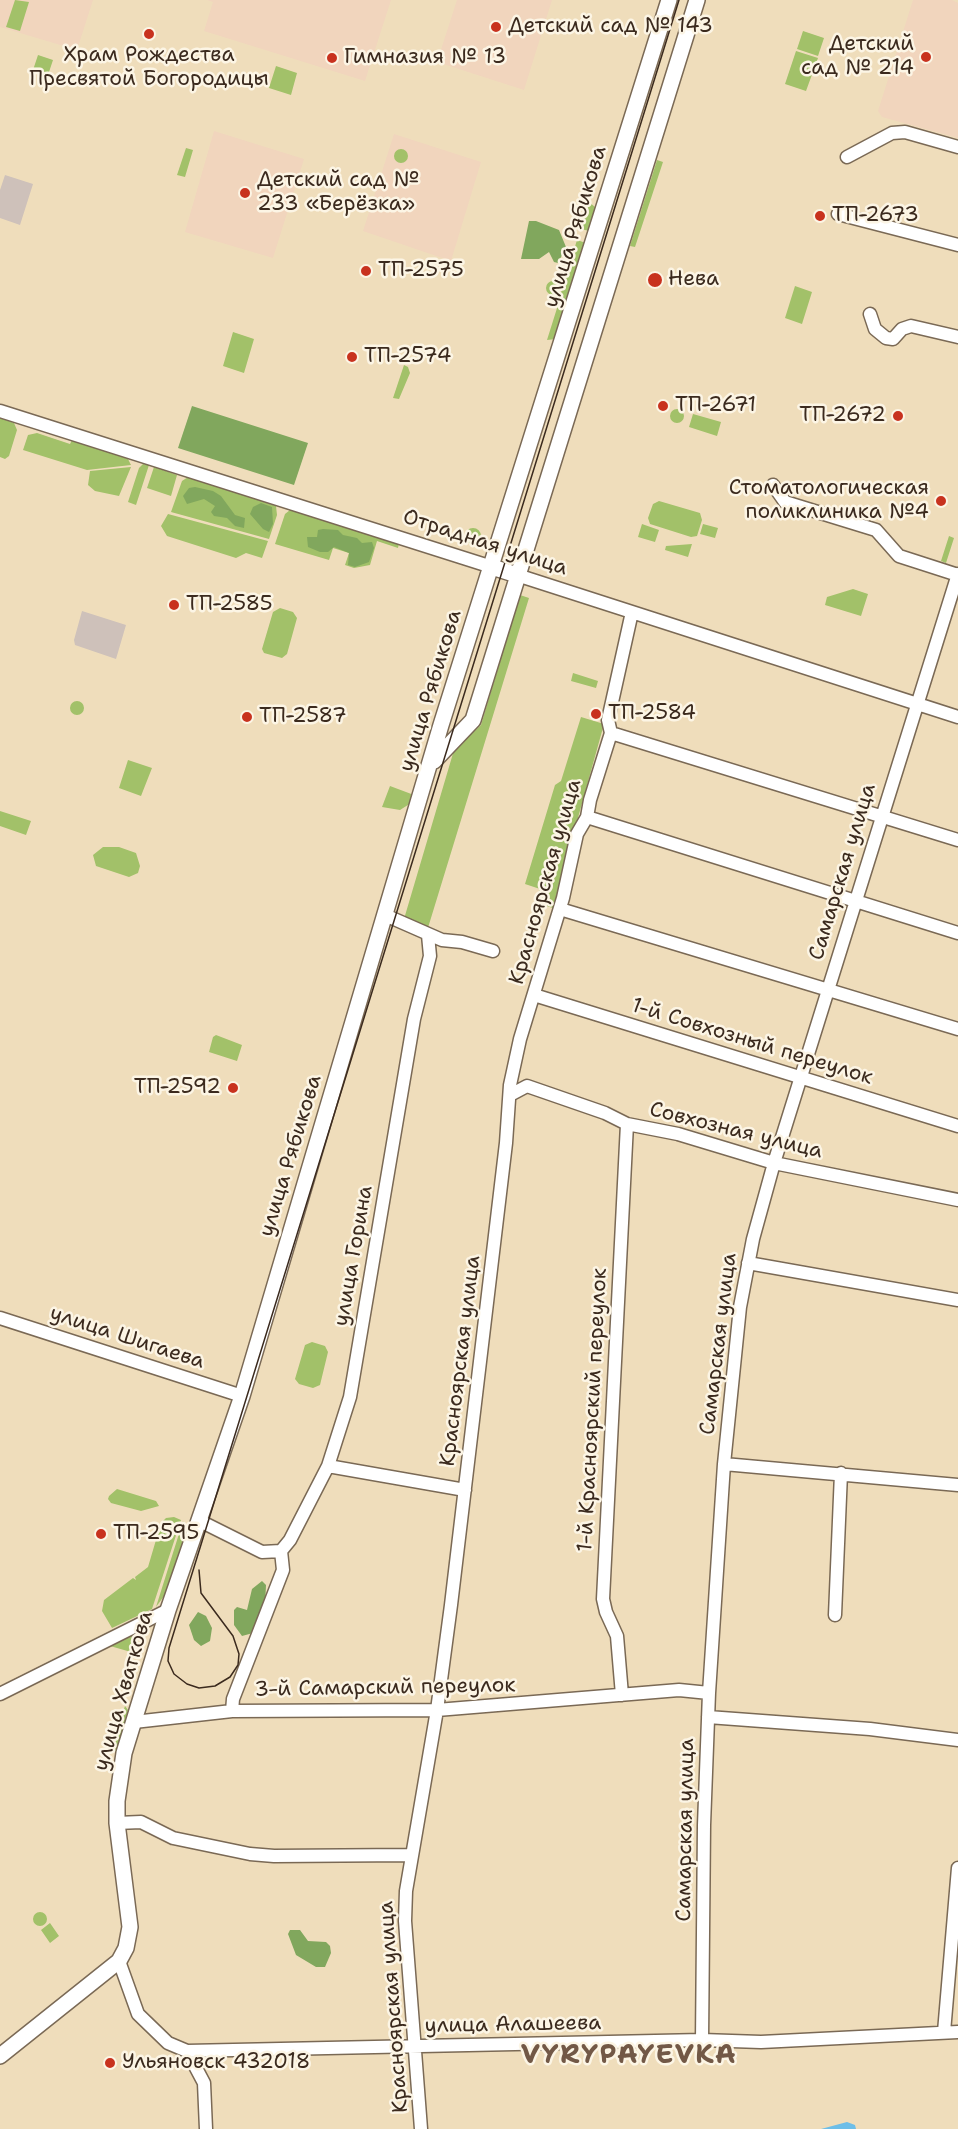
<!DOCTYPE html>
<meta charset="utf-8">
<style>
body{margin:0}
canvas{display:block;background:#efddbb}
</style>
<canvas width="958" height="2129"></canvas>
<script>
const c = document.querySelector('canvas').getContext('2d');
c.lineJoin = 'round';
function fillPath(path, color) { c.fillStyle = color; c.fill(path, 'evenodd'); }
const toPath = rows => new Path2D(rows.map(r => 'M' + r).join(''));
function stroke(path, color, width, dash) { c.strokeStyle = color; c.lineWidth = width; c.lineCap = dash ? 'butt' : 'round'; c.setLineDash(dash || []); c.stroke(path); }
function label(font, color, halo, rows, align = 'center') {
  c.font = font + ' "Shantell Sans",sans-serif'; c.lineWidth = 5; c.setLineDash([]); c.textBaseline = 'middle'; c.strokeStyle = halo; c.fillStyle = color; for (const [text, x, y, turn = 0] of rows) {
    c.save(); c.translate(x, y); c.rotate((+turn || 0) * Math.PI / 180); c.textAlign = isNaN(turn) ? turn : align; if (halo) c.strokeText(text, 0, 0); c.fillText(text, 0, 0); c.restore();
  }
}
fillPath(toPath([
 [0,0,93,0,77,50,0,27],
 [207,0,391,0,365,81,204,31,213,2],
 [457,0,552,0,524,90,437,62],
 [913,0,952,0,958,3,958,138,882,117,878,111],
 [214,131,304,159,273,258,185,232],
 [394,134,481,162,451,261,363,231]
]), '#f1d5bd');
fillPath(toPath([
 [5,175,33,184,20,225,0,218,0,190],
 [82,611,126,625,116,659,75,645,74,640]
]), '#cec1ba');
fillPath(toPath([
 [15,0,29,2,20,31,6,27],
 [803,31,824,38,818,56,797,49],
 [796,51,818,58,806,91,785,84],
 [38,55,53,60,48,75,33,70],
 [276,66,297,73,291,95,269,88],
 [186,148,193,150,185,177,177,175],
 '394 156a7 7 0 1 1 14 0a7 7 0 1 1-14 0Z',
 [657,160,663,162,635,247,630,246],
 [589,202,595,207,589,231,581,229],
 [577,240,586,243,566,301,559,299],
 '546 288a7 7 0 1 1 14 0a7 7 0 1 1-14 0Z',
 [795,286,812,292,802,324,785,318],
 [558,305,565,308,556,339,547,340],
 [233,332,254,339,244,373,223,366],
 [404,365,408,367,410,373,399,399,393,398],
 '670 416a7 7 0 1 1 14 0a7 7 0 1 1-14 0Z',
 [693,414,721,422,717,436,689,427],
 [0,418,14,423,17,430,9,456,5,459,0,457],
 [37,433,70,444,72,440,128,459,131,465,87,470,23,450,28,435],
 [143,464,149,465,136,505,128,502,139,468],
 [131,467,119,496,95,491,88,485,90,471],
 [154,467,177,475,171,496,147,488],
 [188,477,276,506,277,515,269,539,171,512,182,481],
 [659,501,700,513,702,520,697,536,691,537,650,524,648,518,653,504],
 [290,510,399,543,398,548,377,541,370,565,354,568,345,565,349,553,333,548,329,560,275,544,285,514],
 [168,514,268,541,262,558,246,553,236,558,167,536,161,526],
 [642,524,659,530,655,542,638,537],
 [703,524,718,528,715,538,700,534],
 '465 536a8 8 0 1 1 16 0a8 8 0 1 1-16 0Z',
 [949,536,954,538,946,563,941,561],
 [692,544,688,557,665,550,666,546],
 [853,589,868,594,861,616,825,605,827,597],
 [520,595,529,598,427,931,404,919,454,750,481,725],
 [280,608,293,612,297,618,287,654,282,658,264,653,262,649,273,612],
 [573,673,598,681,596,688,571,681],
 '70 708a7 7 0 1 1 14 0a7 7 0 1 1-14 0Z',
 [581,717,604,724,553,908,536,903,540,889,525,884,555,785,561,781],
 [128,760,152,768,141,796,119,788],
 [390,786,414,795,411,803,400,810,382,807],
 [0,811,31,821,26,835,0,826],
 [103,847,119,847,136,853,140,866,138,873,129,877,96,866,93,855],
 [216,1035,242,1045,237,1061,209,1052,213,1037],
 [312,1342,325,1346,328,1352,320,1385,313,1388,299,1384,295,1379,305,1345],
 [117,1489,156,1501,159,1506,141,1511,111,1503,108,1499,109,1496],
 [174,1517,181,1520,152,1609,112,1628,102,1611,104,1600,133,1578,136,1580,135,1577,148,1567,161,1523,166,1518],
 [183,1521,187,1532,167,1592,156,1607],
 [135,1634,139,1634,131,1652,110,1646],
 [125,1706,128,1710,117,1751,109,1752],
 '33 1919a7 7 0 1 1 14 0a7 7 0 1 1-14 0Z',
 [50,1923,59,1936,50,1943,41,1930]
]), '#a2c169');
fillPath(toPath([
 [529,221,536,221,559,230,566,247,558,263,554,262,549,252,539,259,521,259],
 [192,406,308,443,294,485,178,448],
 [195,487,213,491,221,496,235,515,245,518,244,528,235,526,227,518,214,516,211,512,215,506,204,499,187,504,183,496,189,488],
 [261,503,272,507,273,524,269,532,263,529,250,514,253,507],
 [323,529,338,530,343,535,357,538,362,543,372,542,374,548,369,562,355,567,348,565,349,553,334,547,328,552,320,552,308,547,307,537,317,537,318,530],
 [262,1581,266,1585,265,1607,253,1633,242,1636,234,1625,234,1610,237,1607,247,1610,252,1589],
 [198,1612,206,1616,212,1628,210,1641,201,1646,194,1640,189,1625],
 [290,1930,300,1930,308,1941,326,1942,330,1946,331,1953,325,1967,316,1967,296,1955,288,1934]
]), '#81a75d');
fillPath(toPath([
 [847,2122,855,2125,856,2129,821,2129]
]), '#6dbee8');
const minor = toPath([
 [847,157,892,133,905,132,958,147],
 [838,214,958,245],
 [870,314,875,329,886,338,893,339,902,329,911,326,958,337],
 [0,411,492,567],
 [773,485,785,502,876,530,899,556,958,575],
 [520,576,958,717],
 [611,733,958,840],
 [587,817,958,933],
 [560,909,958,1029],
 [385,915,442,940,462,942,493,951],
 [534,995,958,1126],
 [512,1094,527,1086,605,1113,627,1124,678,1134,774,1163,958,1200],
 [748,1263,958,1300],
 [0,1318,242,1396],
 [724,1464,958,1485],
 [328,1466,465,1490],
 [200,1521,262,1552,281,1551],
 [835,1615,841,1473],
 [0,1694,168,1610],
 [622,1695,617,1636,606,1612,603,1599,627,1124],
 [232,1711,233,1699,283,1570,281,1551,290,1540,328,1466,350,1397,414,1019,430,956,428,935],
 [708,1717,870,1729,958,1740],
 [134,1722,232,1711,437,1710,679,1690,709,1693],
 [117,1823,141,1822,173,1838,250,1854,274,1856,411,1855],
 [119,1961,138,2014,168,2043,187,2051,702,2040,761,2042,958,2032],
 [944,2032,958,1868],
 [702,2040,704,1825,709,1693,724,1464,740,1307,753,1239,774,1163,958,574],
 [187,2051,204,2083,206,2129],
 [421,2129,405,1921,406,1891,437,1710,451,1605,506,1143,510,1085,520,1039,563,898,577,834,587,817,590,800,611,733,608,720,632,612]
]);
const major = toPath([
 [492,567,520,576],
 [434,761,473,720,697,0],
 [0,2056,119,1961,126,1948,130,1927,117,1823,117,1801,124,1753,168,1610,242,1396,441,725,669,0]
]);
stroke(minor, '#7a6955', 15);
stroke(major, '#7a6955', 18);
stroke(minor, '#fff', 12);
stroke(major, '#fff', 15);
stroke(toPath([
 [199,1570,201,1593,233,1636,239,1654,238,1665,230,1677,215,1686,199,1688,187,1684,174,1674,168,1661,169,1648,679,0]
]), '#3b2a1e', 1.5);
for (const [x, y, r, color] of [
 [496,27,6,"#c8321e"],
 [149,34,6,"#c8321e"],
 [926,57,6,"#c8321e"],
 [332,58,6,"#c8321e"],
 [245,193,6,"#c8321e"],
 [820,216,6,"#c8321e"],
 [366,271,6,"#c8321e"],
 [655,280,8,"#c8321e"],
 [352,357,6,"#c8321e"],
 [663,406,6,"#c8321e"],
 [898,416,6,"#c8321e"],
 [941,501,6,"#c8321e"],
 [174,605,6,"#c8321e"],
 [596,714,6,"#c8321e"],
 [247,717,6,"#c8321e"],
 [233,1088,6,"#c8321e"],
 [101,1534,6,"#c8321e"],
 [110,2063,6,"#c8321e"]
]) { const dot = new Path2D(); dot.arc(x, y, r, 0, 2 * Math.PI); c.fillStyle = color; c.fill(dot); stroke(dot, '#fcf5e5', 2); }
label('21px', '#3b2a1e', '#fcf5e5', [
 ["Детский сад № 143",508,27],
 ["Детский",914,45,"right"],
 ["сад № 214",914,69,"right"],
 ["Храм Рождества",149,56,"center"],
 ["Пресвятой Богородицы",149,80,"center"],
 ["Гимназия № 13",344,58],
 ["Детский сад №",257,181],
 ["233 «Берёзка»",257,205],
 ["ТП-2673",832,216],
 ["ТП-2575",378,271],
 ["Нева",668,280],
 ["ТП-2574",364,357],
 ["ТП-2671",675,406],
 ["ТП-2672",886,416,"right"],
 ["Стоматологическая",929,489,"right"],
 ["поликлиника №4",929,513,"right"],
 ["ТП-2585",186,605],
 ["ТП-2584",608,714],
 ["ТП-2587",259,717],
 ["ТП-2592",221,1088,"right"],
 ["ТП-2595",113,1534],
 ["Ульяновск 432018",122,2063]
], 'left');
label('21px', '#3b2a1e', '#fcf5e5', [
 ["улица Рябикова",576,227,-73],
 ["Отрадная улица",485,543,18],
 ["улица Рябикова",431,691,-73],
 ["Самарская улица",843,872,-73],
 ["Красноярская улица",546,882,-74],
 ["1-й Совхозный переулок",752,1042,17],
 ["Совхозная улица",736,1131,14],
 ["улица Рябикова",291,1156,-73],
 ["улица Горина",354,1256,-80],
 ["улица Шигаева",127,1338,18],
 ["Самарская улица",719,1344,-83],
 ["Красноярская улица",461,1361,-83],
 ["1-й Красноярский переулок",593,1410,-87],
 ["3-й Самарский переулок",385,1688,-1],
 ["улица Хваткова",124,1691,-74],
 ["Самарская улица",686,1830,-89],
 ["Красноярская улица",394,2007,-94],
 ["улица Алашеева",513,2025,-1]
]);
c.letterSpacing = '1.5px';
label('bold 27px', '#725846', '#fcf5e5', [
 ["VYRYPAYEVKA",629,2056]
]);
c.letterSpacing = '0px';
</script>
